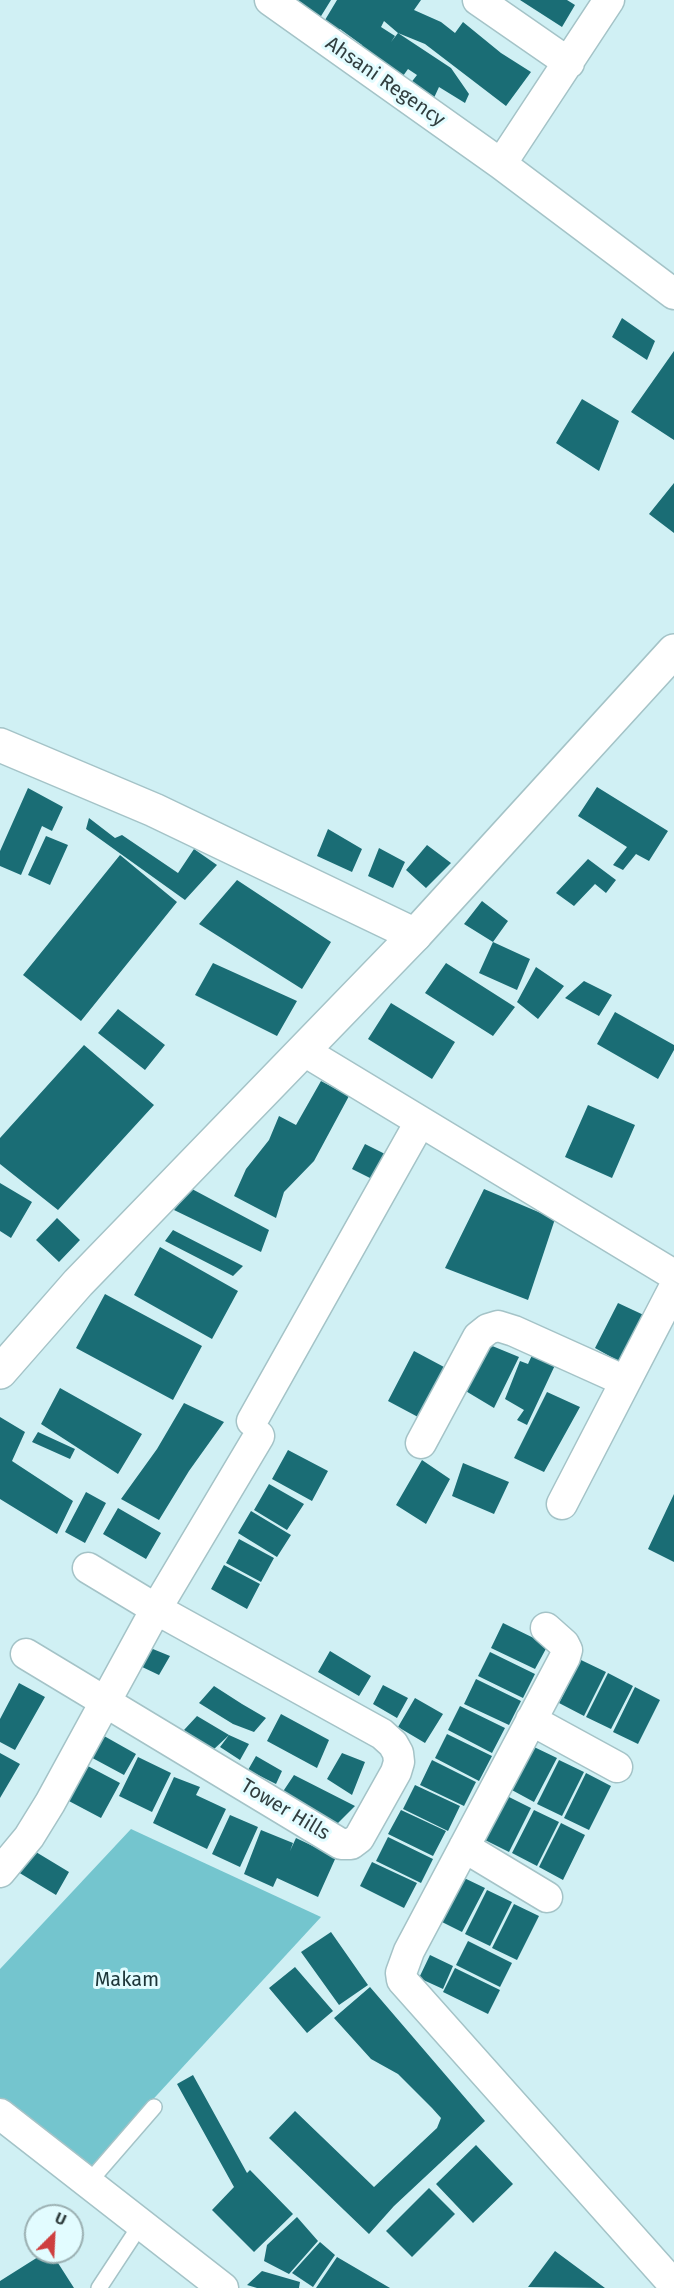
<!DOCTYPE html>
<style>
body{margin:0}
#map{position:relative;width:674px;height:2288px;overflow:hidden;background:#d0f0f4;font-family:"Fira Sans",sans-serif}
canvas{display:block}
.north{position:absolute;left:24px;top:2204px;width:60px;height:60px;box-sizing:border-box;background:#e2fcff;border:2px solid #9bb0b2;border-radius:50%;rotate:24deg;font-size:16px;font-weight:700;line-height:24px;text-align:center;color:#313e3f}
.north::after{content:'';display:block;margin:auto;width:21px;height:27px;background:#ce3f3f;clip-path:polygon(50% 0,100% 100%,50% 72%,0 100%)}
</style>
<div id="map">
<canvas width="674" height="2288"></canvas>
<div class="north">U</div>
</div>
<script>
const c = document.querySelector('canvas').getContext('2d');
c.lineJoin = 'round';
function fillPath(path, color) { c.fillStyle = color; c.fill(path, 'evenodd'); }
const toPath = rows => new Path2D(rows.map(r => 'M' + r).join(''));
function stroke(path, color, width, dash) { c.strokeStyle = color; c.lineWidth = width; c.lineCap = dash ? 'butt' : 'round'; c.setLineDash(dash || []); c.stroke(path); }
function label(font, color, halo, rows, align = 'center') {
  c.font = font + ' "Fira Sans",sans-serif'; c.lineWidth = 6; c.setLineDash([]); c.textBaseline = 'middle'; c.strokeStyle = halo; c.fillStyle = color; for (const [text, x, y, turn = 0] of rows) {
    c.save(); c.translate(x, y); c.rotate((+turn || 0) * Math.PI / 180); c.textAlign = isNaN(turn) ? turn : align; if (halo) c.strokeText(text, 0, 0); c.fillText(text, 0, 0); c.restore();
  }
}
fillPath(toPath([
 [131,1829,321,1917,87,2171,0,2103,0,1969]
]), '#74c5ce');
fillPath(toPath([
 [296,0,331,0,318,21,300,10,302,3],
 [337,0,421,0,414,10,441,22,455,33,463,22,501,53,531,72,506,106,425,44,398,33,451,68,469,94,465,103,439,87,433,100,410,84,417,75,408,69,403,76,379,59,377,64,363,51,362,45,340,29,336,32,322,25],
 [384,21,398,33,391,42,395,36,381,27],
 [520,0,567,0,575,5,562,27],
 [622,318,655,341,647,360,612,337],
 [674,351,674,440,631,412],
 [582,399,619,421,599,471,556,443],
 [674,483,674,533,649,514],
 [597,787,668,831,649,861,636,854,623,870,613,865,627,847,578,816],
 [28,788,63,807,52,831,42,826,21,875,0,866,0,851],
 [89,818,115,838,122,835,178,873,194,849,217,865,185,900,86,829],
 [328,829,362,849,352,872,317,856],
 [46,836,68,845,50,885,28,875],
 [427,845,451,863,426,888,406,870],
 [379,848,405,862,393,888,368,876],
 [120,855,177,902,81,1021,23,975],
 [588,859,616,880,606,893,595,884,574,906,556,893],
 [237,880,331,942,302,989,199,924],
 [482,901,508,921,493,942,530,959,517,990,479,973,493,942,464,924],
 [213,963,297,1001,277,1036,195,995],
 [446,963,515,1007,493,1036,425,993],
 [536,967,564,986,538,1019,517,1002],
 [584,981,612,995,599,1016,565,998],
 [391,1003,455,1042,432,1079,368,1039],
 [118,1009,165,1045,145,1070,98,1033],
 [615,1012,674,1045,674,1050,658,1079,597,1044],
 [84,1045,154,1105,58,1210,0,1164,0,1138],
 [321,1081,349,1096,314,1161,284,1192,276,1218,234,1196,246,1169,269,1140,279,1116,296,1125],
 [588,1105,635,1125,612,1178,565,1157],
 [365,1144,389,1156,376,1181,352,1169],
 [0,1183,32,1202,11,1238,0,1231],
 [192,1189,269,1230,261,1252,174,1210],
 [484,1189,555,1219,528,1300,445,1268],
 [57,1218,80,1240,59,1262,36,1240],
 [173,1230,243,1266,233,1276,165,1241],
 [160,1247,238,1291,212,1339,134,1295],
 [105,1294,202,1346,173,1400,76,1348],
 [618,1303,648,1317,622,1363,595,1348],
 [485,1343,519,1357,494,1408,459,1387],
 [414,1351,444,1367,418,1417,388,1401],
 [533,1353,556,1363,527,1425,517,1420,524,1410,505,1399,520,1361,528,1364],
 [60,1388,142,1434,118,1474,41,1424],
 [547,1392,580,1407,544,1472,514,1458],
 [184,1403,224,1422,189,1471,159,1520,121,1499,157,1449],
 [0,1417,25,1432,12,1461,73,1501,57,1534,0,1499],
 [38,1432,75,1449,70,1459,32,1442],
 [288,1450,328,1471,312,1501,272,1479],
 [422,1460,450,1479,426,1524,396,1505],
 [463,1463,509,1482,494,1514,452,1496],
 [269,1484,304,1504,287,1530,254,1510],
 [86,1492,106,1503,85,1543,65,1532],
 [674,1494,674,1562,648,1549],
 [118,1508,161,1533,146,1559,103,1534],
 [251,1511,291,1535,277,1557,238,1533],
 [239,1539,274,1558,261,1582,226,1563],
 [224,1565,260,1584,247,1609,211,1589],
 [503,1623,548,1645,535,1669,491,1648],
 [148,1647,170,1656,159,1675,138,1665],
 [330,1651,371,1676,359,1696,318,1672],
 [490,1652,535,1674,523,1698,478,1676],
 [581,1660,606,1672,584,1716,559,1703],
 [608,1673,633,1686,611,1729,586,1717],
 [476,1679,521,1701,509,1725,464,1704],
 [19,1683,45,1697,15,1750,0,1742,0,1719],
 [383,1685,408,1698,397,1718,373,1704],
 [214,1686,242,1704,266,1718,254,1732,233,1724,199,1703],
 [635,1687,660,1700,638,1744,613,1732],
 [415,1698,443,1714,425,1743,398,1727],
 [460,1706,505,1728,492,1753,448,1730],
 [281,1714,329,1740,317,1768,267,1741],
 [197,1716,229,1735,212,1751,184,1730],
 [97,1732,136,1754,124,1775,85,1754],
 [447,1734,492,1756,479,1781,435,1758],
 [229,1735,249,1744,240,1760,220,1747],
 [532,1746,557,1758,534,1802,510,1789],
 [0,1753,20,1764,0,1798],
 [342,1753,365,1762,352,1795,327,1779],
 [256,1756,282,1771,276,1784,248,1770],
 [138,1757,171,1773,152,1812,119,1796],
 [432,1760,476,1782,464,1806,420,1785],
 [559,1760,584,1772,562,1816,537,1804],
 [86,1765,120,1783,101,1818,67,1800],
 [586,1773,611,1786,589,1830,564,1818],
 [294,1775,355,1806,335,1826,282,1793],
 [174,1777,200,1787,196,1795,226,1809,207,1849,153,1823],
 [415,1785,460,1806,448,1831,403,1809],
 [507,1796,531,1808,509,1852,485,1840],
 [401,1810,446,1831,433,1856,388,1834],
 [534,1810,559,1822,537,1866,512,1853],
 [230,1815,258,1827,240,1867,212,1854],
 [561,1823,585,1835,563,1880,539,1867],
 [261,1830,293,1843,290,1851,296,1838,336,1857,318,1897,277,1878,273,1887,244,1874],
 [388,1837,433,1859,421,1883,376,1861],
 [31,1849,69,1872,56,1895,18,1872],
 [372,1862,417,1883,404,1908,360,1886],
 [460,1876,485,1888,462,1932,438,1920],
 [487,1890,512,1902,490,1946,465,1934],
 [514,1904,539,1916,517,1960,492,1948],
 [331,1932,368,1985,339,2005,301,1952],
 [468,1941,512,1963,500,1987,456,1965],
 [430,1955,453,1966,443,1989,419,1978],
 [295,1967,333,2011,307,2033,269,1988],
 [455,1968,500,1990,488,2014,443,1992],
 [370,1987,485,2121,394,2206,369,2234,269,2138,295,2111,374,2187,437,2128,441,2118,432,2108,398,2074,371,2059,334,2018],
 [193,2075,247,2173,250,2170,293,2214,254,2252,212,2210,234,2187,177,2084],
 [476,2145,513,2184,473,2223,436,2184],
 [429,2188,455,2214,412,2257,386,2231],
 [297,2217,318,2241,289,2274,264,2261,267,2245],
 [320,2242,335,2255,313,2287,292,2273],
 [555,2251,605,2288,528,2287],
 [46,2252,51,2252,74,2288,0,2288,0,2281],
 [337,2257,390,2288,316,2288],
 [262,2271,300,2282,299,2288,257,2288,247,2285]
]), '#1a6d75');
const service = toPath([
 [89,2182,154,2107],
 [99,2288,141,2224]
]);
const minor = toPath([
 [270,0,501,164,674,294],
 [478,0,569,63],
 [501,164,609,0],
 [304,1051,674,1275],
 [252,1421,420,1122],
 [421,1443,478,1337,488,1329,498,1326,514,1331,625,1381],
 [562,1504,674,1288],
 [546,1628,564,1644,567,1650,565,1657,409,1951,401,1973,402,1980,674,2285],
 [26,1654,341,1844,351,1844,359,1838,396,1772,399,1762,398,1753,393,1744,382,1734,156,1609,88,1568],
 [531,1720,617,1767],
 [464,1847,547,1897],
 [0,1872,29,1837,50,1803,156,1609,259,1436],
 [0,2114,223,2288]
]);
const tertiary = toPath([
 [0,745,154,810,415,935]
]);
const secondary = toPath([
 [0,1372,78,1283,415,935,674,651]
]);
stroke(service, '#a4c3c7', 18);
stroke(minor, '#a4c3c7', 33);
stroke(tertiary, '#a4c3c7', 36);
stroke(secondary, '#a4c3c7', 36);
stroke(service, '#fff', 15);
stroke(minor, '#fff', 30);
stroke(tertiary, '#fff', 33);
stroke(secondary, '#fff', 33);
label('20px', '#313e3f', '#e2fcff', [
 ["Ahsani Regency",385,82,35],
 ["Tower Hills",285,1810,31]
]);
label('20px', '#1d3639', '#e2fcff', [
 ["Makam",127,1980]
]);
</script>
